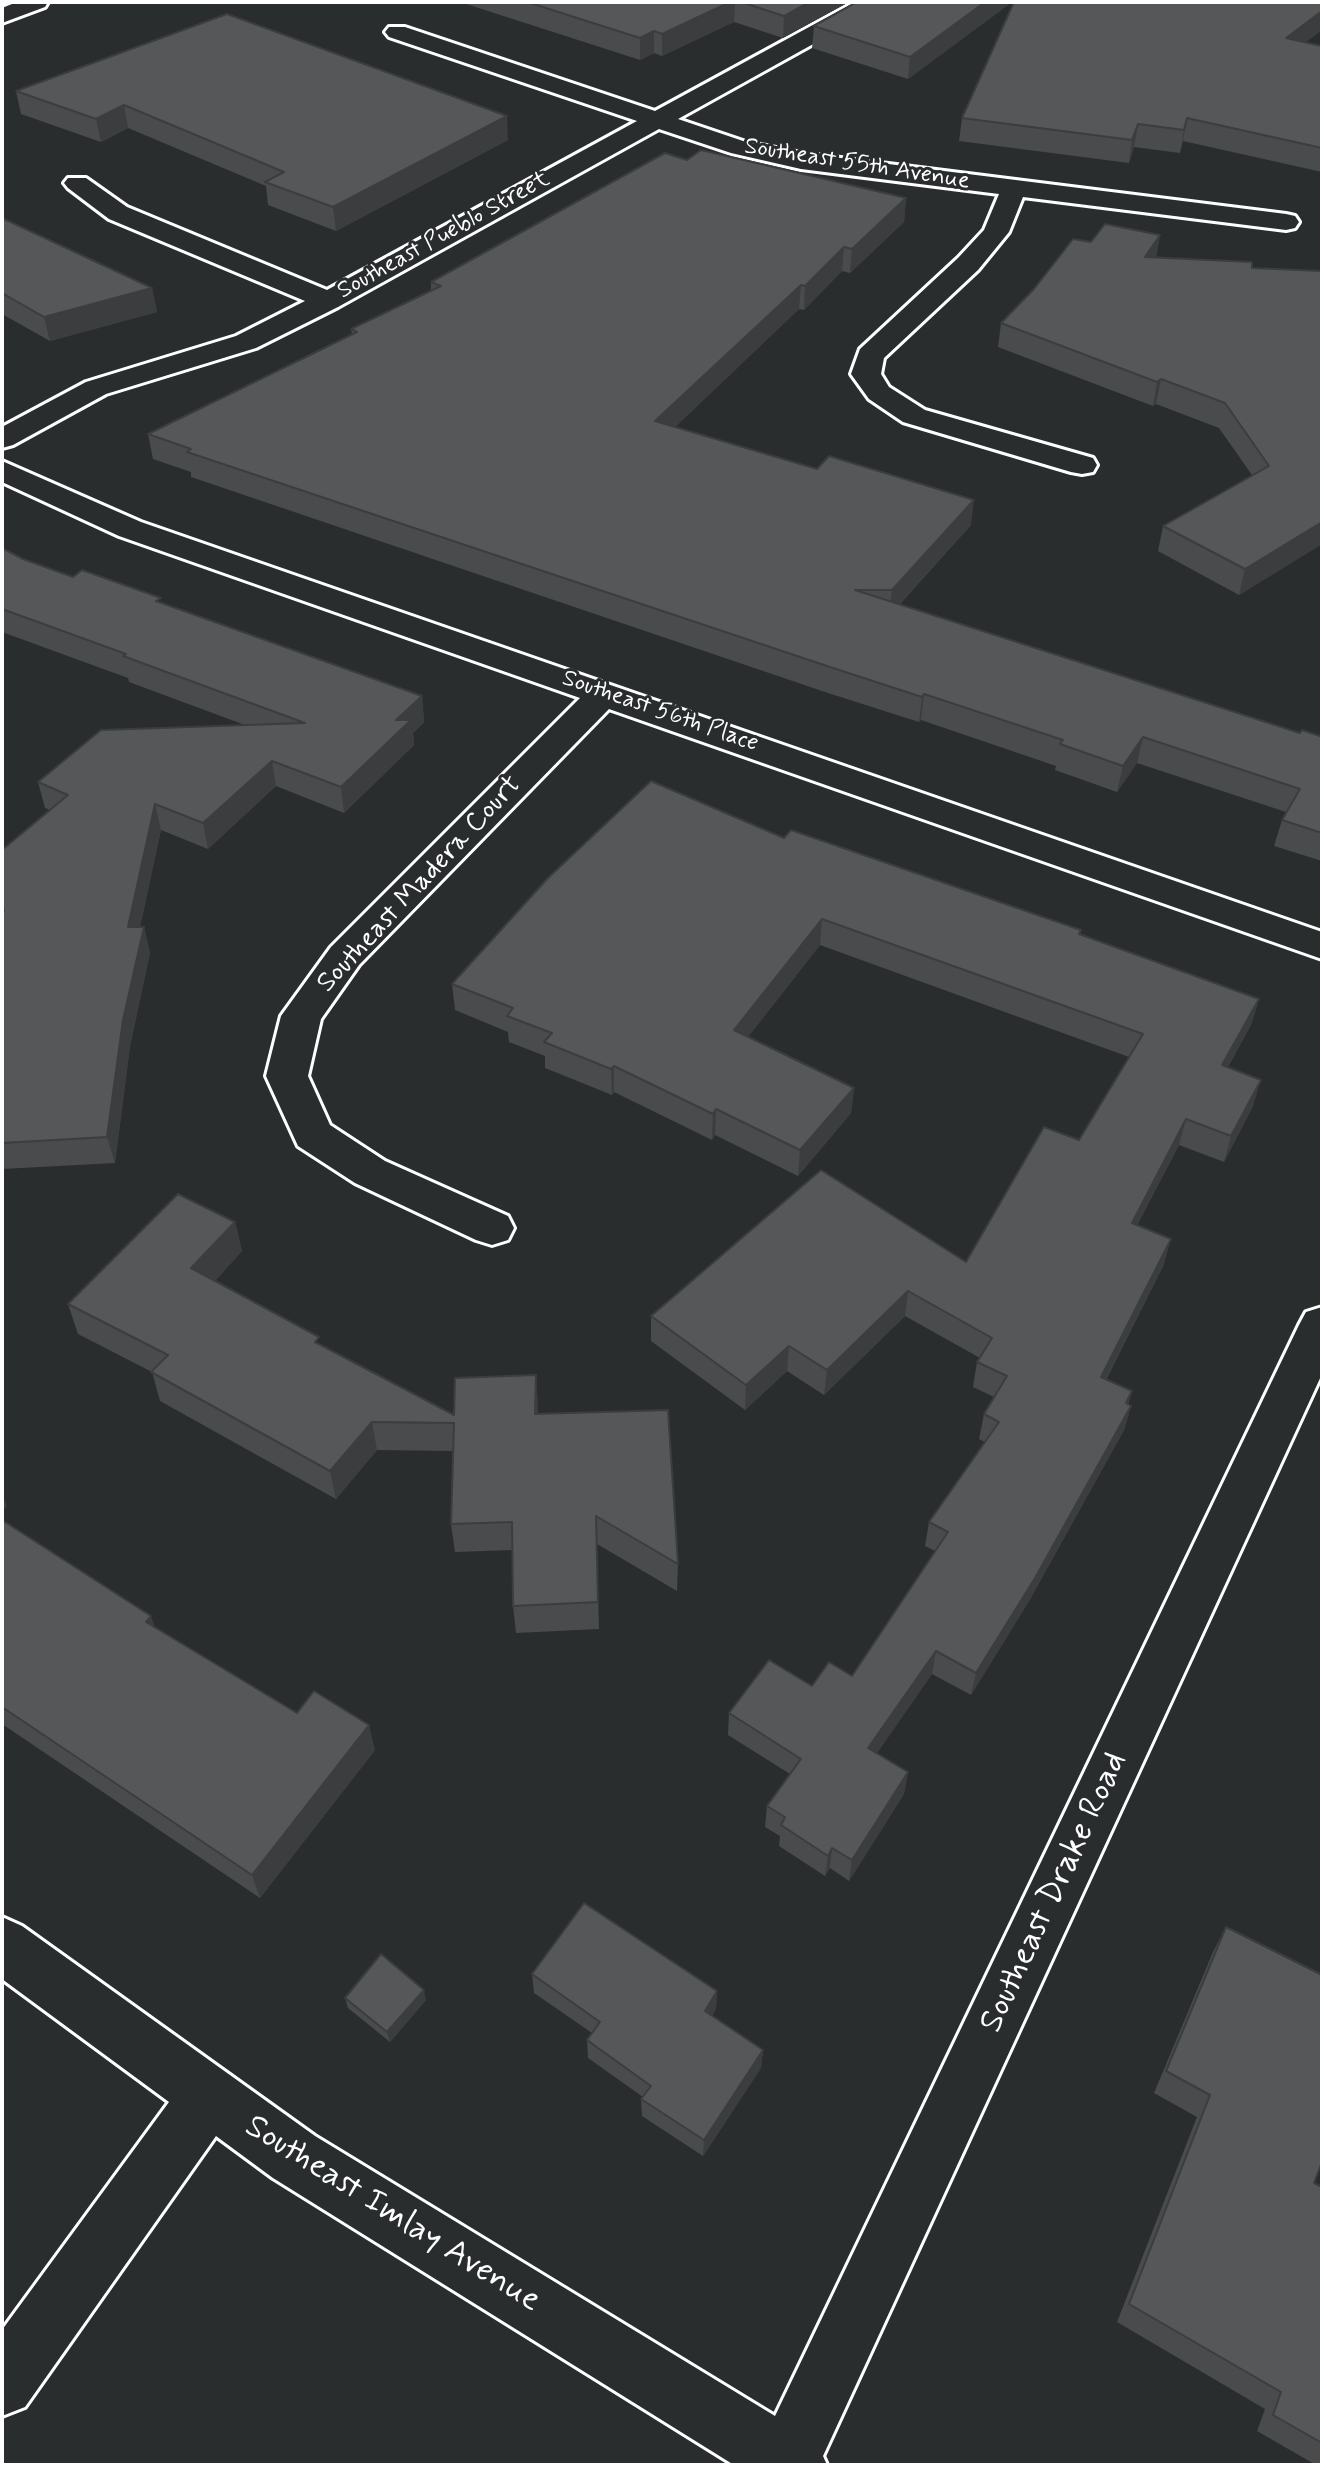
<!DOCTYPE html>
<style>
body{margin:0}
#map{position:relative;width:1324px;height:2467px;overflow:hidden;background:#2a2d2e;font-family:Mynerve,sans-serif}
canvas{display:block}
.frame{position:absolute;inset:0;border:4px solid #fff;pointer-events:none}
</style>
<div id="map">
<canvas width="1324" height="2467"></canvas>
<div class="frame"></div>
</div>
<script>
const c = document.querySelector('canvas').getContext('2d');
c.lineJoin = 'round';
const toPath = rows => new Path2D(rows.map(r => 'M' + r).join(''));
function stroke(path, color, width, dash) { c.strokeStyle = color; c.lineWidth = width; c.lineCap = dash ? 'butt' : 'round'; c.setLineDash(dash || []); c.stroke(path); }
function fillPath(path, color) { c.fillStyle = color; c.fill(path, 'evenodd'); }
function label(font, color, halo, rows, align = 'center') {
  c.font = font + ' Mynerve,sans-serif'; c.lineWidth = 6; c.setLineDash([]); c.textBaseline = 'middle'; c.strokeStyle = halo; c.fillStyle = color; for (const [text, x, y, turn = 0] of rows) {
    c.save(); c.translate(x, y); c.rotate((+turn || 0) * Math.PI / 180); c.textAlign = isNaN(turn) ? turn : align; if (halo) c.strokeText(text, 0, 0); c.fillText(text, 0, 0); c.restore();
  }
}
const street = toPath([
 [855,2,883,2,880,7,678,119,746,142,801,153,1286,214,1295,216,1299,222,1295,228,1286,230,1023,197,1009,232,978,270,884,358,881,374,889,387,925,410,1093,458,1097,465,1093,472,1082,474,1071,472,903,422,869,399,851,374,860,349,958,258,984,230,999,194,801,169,731,153,659,129,338,307,256,348,106,394,13,445,2,448,2,427,86,382,236,336,305,301,109,219,68,188,64,183,68,178,86,178,127,207,327,290,637,121,389,37,385,32,389,27,405,27,655,111,855,2],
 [2,461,141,522,1322,932,1322,959,609,709,359,965,321,1019,308,1076,330,1125,385,1161,508,1216,514,1228,508,1240,492,1245,476,1240,355,1183,298,1146,266,1076,281,1016,331,947,580,698,119,536,2,482,2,461],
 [1322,1307,1322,1374,823,2456,827,2465,734,2465,273,2178,216,2136,25,2407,2,2416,2,2330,169,2102,2,1979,2,1917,22,1926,315,2136,775,2416,1299,1325,1306,1312,1322,1307]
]);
const primary = toPath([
 [17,2,48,2,45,7,2,23,2,8,17,2]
]);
stroke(street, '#fff', 6);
stroke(primary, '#fff', 6);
fillPath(street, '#2a2d2e');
fillPath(primary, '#2a2d2e');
fillPath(toPath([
 [460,2,849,2,783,38,734,22,662,56,654,53,640,60],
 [857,2,1012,2,908,79,812,48,814,26],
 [1322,2,1322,30,1305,42,1322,46,1322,172,1183,141,1180,153,1134,147,1129,163,959,141,962,118],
 [16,91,508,140,336,231,268,205,266,186,128,128,101,142,21,114],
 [687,160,906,198,904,222,850,273,842,271,804,310,799,309,675,427,971,525,900,604,1300,733,1320,736,1322,732,1322,861,1274,846,1282,820,1286,812,1137,763,1117,792,1055,770,1056,766,921,720,919,722,828,693,191,477,191,472,153,459,148,434,352,334,351,329,431,290,431,282],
 [2,218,152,288,157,312,50,341,2,314],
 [1160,235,1156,257,1252,268,1322,271,1322,544,1239,595,1158,551,1163,526,1252,475,1219,428,1156,404,1153,406,998,347,1001,323,1091,242],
 [2,548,23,559,73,577,162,603,422,696,424,722,413,733,414,745,344,813,276,786,208,849,161,830,140,927,144,927,150,953,130,1046,115,1163,2,1169,2,850,50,810,45,808,38,782,245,725,129,682,128,678,2,632],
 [784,838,1081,930,1080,935,1259,999,1251,1025,1228,1067,1253,1106,1224,1162,1179,1145,1137,1225,1164,1264,1106,1380,1132,1391,1128,1404,1131,1406,1124,1430,1029,1601,971,1695,932,1674,877,1753,908,1772,904,1794,849,1881,830,1868,825,1876,779,1846,780,1836,765,1827,767,1806,790,1774,728,1735,729,1713,812,1686,852,1676,935,1551,925,1546,929,1522,985,1442,979,1439,984,1414,994,1397,973,1387,977,1362,980,1358,905,1316,824,1395,787,1371,745,1410,651,1341,651,1316,966,1262,1079,1140,1129,1057,820,945,748,1037,854,1088,851,1113,798,1176,715,1135,712,1140,614,1092,612,1095,545,1068,545,1056,509,1042,508,1032,455,1010,452,984],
 [235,1222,242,1251,215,1281,321,1345,454,1415,536,1375,538,1414,678,1564,677,1591,597,1544,599,1629,516,1633,513,1606,513,1550,455,1552,451,1524,453,1451,377,1450,336,1499,160,1401,152,1372,78,1334,68,1304],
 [2,1520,155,1627,297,1713,375,1750,260,1898,2,1724],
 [1226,1927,1314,2183,1322,2187,1322,2465,1316,2465,1257,2431,1265,2409,1117,2322,1197,2117,1154,2093,1213,1952],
 [532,1974,717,1991,716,2009,712,2016,763,2050,761,2068,703,2156,642,2116,641,2099,643,2097,588,2058,587,2040,592,2033,534,1993],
 [345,1998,426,2000,390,2042,348,2008]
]), '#494b4c');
fillPath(toPath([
 [730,2,735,2,734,22,662,56,662,34],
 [809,2,849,2,783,38,784,16],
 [985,2,1012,2,908,79,910,57],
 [1322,11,1322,30,1281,61,1286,38],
 [654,31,654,53,640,60,640,38],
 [124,105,128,128,101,142,96,119],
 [507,116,508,140,336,231,333,207],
 [1187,118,1183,141,1180,153,1184,130],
 [1138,124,1134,147,1129,163,1132,140],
 [906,198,904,222,850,273,852,249],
 [1160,235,1156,259,1145,257],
 [844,247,842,271,804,310,805,286],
 [801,285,799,309,655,446,655,421],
 [152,288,157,312,50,341,44,317],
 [1161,379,1156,404,1153,406,1157,382],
 [974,500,971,525,889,615,892,590],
 [1322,522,1322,544,1239,595,1245,569],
 [924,694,921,720,919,722,922,697],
 [422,696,424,722,413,733,414,745,344,813,341,787,396,720],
 [1143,737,1137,763,1117,792,1123,766],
 [272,761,276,786,208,849,203,823],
 [155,804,161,830,134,953,128,927],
 [822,919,820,945,733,1056,734,1030],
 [144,927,150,953,130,1046,115,1163,107,1137,123,1020],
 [1259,999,1251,1025,1215,1091,1222,1065],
 [614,1066,614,1092,612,1095,611,1069],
 [1261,1080,1253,1106,1224,1162,1231,1136],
 [854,1088,851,1113,798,1176,800,1150],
 [716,1109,715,1135,712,1140,713,1114],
 [1186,1119,1179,1145,1125,1249,1132,1223],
 [235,1222,242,1251,199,1298,191,1268],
 [1171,1239,1164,1264,1094,1402,1101,1377],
 [908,1291,905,1316,824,1395,827,1370],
 [789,1346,787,1371,745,1410,746,1385],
 [536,1375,538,1404,537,1443,535,1414],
 [1131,1406,1124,1430,1029,1601,971,1695,976,1673],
 [372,1422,377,1450,336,1499,330,1471],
 [2,1495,7,1506,2,1511],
 [151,1616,161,1643,146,1622],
 [936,1651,932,1674,865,1770,868,1748],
 [369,1725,375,1750,260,1898,252,1875],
 [908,1772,904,1794,849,1881,852,1860],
 [832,1848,830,1868,825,1876,828,1856],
 [424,1990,426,2000,390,2042,387,2032],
 [717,1991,716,2009,704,2029,705,2011],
 [763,2050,761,2068,703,2156,704,2140]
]), '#3c3d3e');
const building = toPath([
 [527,2,730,2,662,34,654,31,640,38,527,2],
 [741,2,809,2,784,16,741,2],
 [857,2,985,2,910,57,814,26,857,2],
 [1014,2,1322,2,1322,11,1286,38,1322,46,1322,148,1187,118,1184,130,1138,124,1132,140,962,118,1014,2],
 [227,14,507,116,333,207,265,182,284,172,124,105,96,119,16,91,227,14],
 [701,150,906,198,852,249,844,247,805,286,801,285,655,421,817,469,829,456,974,500,892,590,855,590,1300,733,1302,730,1320,736,1322,732,1322,833,1282,820,1300,789,1143,737,1123,766,1060,744,1063,740,924,694,922,697,830,667,187,452,191,449,148,434,357,332,351,329,441,286,431,282,665,153,687,160,701,150],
 [2,218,152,288,44,317,2,293,2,218],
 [1105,224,1160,235,1145,257,1252,262,1252,268,1322,271,1322,522,1245,569,1163,526,1269,466,1225,403,1161,379,1157,382,1001,323,1034,289,1073,239,1091,242,1105,224],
 [2,548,23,559,73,577,82,570,161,598,156,601,422,696,396,720,411,720,341,787,272,761,203,823,155,804,128,927,144,927,123,1020,107,1137,2,1143,2,917,4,910,2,909,2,850,68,795,38,782,101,730,305,723,123,656,126,654,2,609,2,548],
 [651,781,784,838,791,830,1081,930,1079,934,1259,999,1222,1065,1261,1080,1231,1136,1186,1119,1132,1223,1171,1239,1101,1377,1132,1391,1126,1403,1131,1406,1035,1578,976,1673,936,1651,868,1748,908,1772,852,1860,832,1848,828,1856,781,1825,785,1817,767,1806,801,1759,729,1713,769,1660,812,1686,829,1662,852,1676,948,1532,929,1522,999,1422,984,1414,1007,1376,977,1362,992,1338,908,1291,827,1370,789,1346,746,1385,651,1316,821,1170,966,1262,1044,1127,1079,1140,1143,1034,822,919,734,1030,854,1088,800,1150,716,1109,713,1114,614,1066,611,1069,544,1042,552,1033,507,1016,513,1008,452,984,548,878,651,781],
 [178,1194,235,1222,191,1268,319,1337,315,1342,454,1415,455,1378,536,1375,535,1414,668,1410,678,1564,596,1516,598,1602,513,1606,512,1522,451,1524,454,1423,372,1422,330,1471,151,1372,168,1355,68,1304,178,1194],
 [2,1520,151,1616,146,1622,297,1713,314,1691,369,1725,252,1875,2,1707,2,1520],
 [584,1903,717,1991,705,2011,763,2050,704,2140,641,2099,651,2086,587,2040,600,2022,532,1974,584,1903],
 [1226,1927,1322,1975,1322,2162,1314,2183,1322,2187,1322,2443,1273,2415,1281,2392,1129,2304,1210,2095,1166,2071,1226,1927],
 [381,1954,424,1990,387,2032,345,1998,381,1954]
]);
fillPath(building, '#555758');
stroke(building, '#3c3d3e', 2);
label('24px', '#fff', '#2a2d2e', [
 ["Southeast 55th Avenue",857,165,9],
 ["Southeast Pueblo Street",444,236,-29],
 ["Southeast 56th Place",660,712,19]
]);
label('28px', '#fff', '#2a2d2e', [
 ["Southeast Madera Court",420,885,-47]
]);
label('34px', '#fff', '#2a2d2e', [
 ["Southeast Drake Road",1055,1893,-65],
 ["Southeast Imlay Avenue",392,2215,32]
]);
</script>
